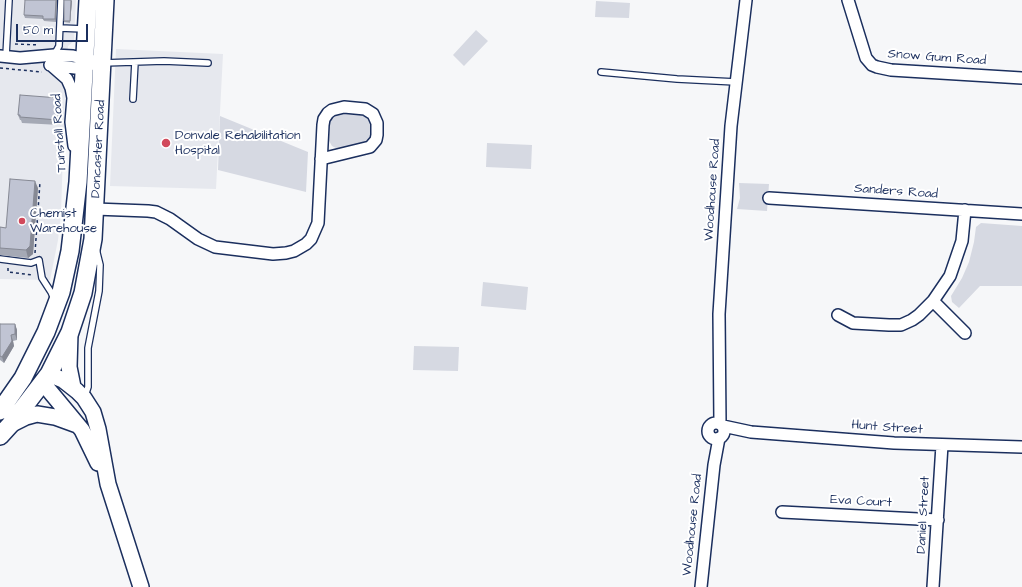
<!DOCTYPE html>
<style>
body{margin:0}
#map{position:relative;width:1022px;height:587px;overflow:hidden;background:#f6f7f9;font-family:"Architects Daughter",sans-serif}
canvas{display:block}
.scale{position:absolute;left:16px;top:24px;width:72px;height:18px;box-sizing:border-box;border:2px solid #1b2f5e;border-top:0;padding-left:5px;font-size:12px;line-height:14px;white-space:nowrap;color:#1b2f5e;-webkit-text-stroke:3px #fff;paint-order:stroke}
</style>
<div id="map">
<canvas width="1022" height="587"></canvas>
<div class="scale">50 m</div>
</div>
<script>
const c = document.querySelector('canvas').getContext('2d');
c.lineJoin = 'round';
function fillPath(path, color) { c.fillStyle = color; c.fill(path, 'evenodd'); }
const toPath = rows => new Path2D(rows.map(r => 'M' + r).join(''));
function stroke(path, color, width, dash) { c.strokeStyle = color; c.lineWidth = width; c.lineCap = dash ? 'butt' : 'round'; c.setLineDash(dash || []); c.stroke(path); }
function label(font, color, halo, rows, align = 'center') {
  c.font = font + ' "Architects Daughter",sans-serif'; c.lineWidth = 4; c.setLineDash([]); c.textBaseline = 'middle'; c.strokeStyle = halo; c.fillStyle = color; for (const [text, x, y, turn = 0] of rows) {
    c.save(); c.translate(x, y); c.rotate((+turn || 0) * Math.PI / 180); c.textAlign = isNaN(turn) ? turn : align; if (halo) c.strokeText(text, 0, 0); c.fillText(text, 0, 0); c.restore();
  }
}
fillPath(toPath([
 [0,0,76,0,74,41,68,46,65,93,61,213,58,240,50,280,0,279],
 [116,49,223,54,216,189,110,186]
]), '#e6e8ee');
fillPath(toPath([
 [596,1,630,3,629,18,595,17],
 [476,30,488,41,464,66,453,55],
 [341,113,361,114,366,115,371,120,373,129,371,138,366,143,338,149,332,146,328,139,328,122,334,115],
 [220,116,308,152,306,192,218,170],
 [487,143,532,145,531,169,486,167],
 [739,183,769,184,767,211,737,209,740,198],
 [981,223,1022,226,1022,286,980,286,959,308,952,302,951,296,962,278,969,262,974,242,976,227],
 [483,282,528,287,526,310,481,306],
 [414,346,459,347,458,371,413,370]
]), '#d6d9e2');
const service = toPath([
 [60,28,84,29],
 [54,55,59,46,61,0],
 [6,56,9,0],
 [103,63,164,61,208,63],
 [601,72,677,79,736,82],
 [133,99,135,62],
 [0,259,31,263,39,260,42,278,51,292,54,299],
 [85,396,88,387,88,348,99,291,100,265,96,249]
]);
const minor = toPath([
 [848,0,866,58,872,65,877,67,891,70,1022,78],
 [0,56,20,58,54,55,73,56,103,63],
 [50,65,75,68,90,65],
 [51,65,67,79,71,88,73,98,71,122,74,146],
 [769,198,1022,214],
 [95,209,148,211,156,212,170,219,198,239,215,247,273,254,286,253,294,251,306,244,311,239,318,223,323,125,324,119,328,113,332,110,344,107,365,109,373,114,377,123,377,135,376,140,370,147,321,159],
 [933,301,965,333],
 [838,315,853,323,889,325,901,325,912,320,919,315,933,301,950,276,962,241,965,210],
 '708 431a8 8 0 1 1 16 0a8 8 0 1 1-16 0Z',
 [720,423,719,314,731,126,746,0],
 [723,426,751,432,894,443,1022,447],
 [782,512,938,520],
 [701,587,714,465,719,438],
 [933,587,942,445]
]);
const secondary = toPath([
 [70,333,69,367,73,387],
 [49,374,63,380,77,391,84,398,93,412,98,429,108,484,141,587],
 [43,383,82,430,98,463],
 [10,425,26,417,37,414,55,417,77,425]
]);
const primary = toPath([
 [0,411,23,378,46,332,61,292,70,251,78,182,88,0],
 [0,436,10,425,49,374,70,332,83,293,93,239,105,0]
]);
stroke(service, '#1b2f5e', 8);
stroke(minor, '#1b2f5e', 14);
stroke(secondary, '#1b2f5e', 18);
stroke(primary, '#1b2f5e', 20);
stroke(toPath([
 [15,44,39,45],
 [0,68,42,72],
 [35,253,40,182],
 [8,268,8,272,33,275]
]), '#1b2f5e', 1.5, [3, 3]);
stroke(service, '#fff', 5.5);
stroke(minor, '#fff', 11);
stroke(secondary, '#fff', 15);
stroke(primary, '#fff', 17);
fillPath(toPath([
 [34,0,56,0,56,22,44,21,43,19,25,18,24,15],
 [72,1,70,23,64,22,64,21],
 [61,104,60,125,22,123,21,120,20,120,18,115],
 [38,188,33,254,28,258,0,255,0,227,6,228],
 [0,324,15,324,17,330,17,340,13,341,14,346,4,363,0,360]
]), '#a5a9b5');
fillPath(toPath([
 [56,0,57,0,56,22,55,19],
 [71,0,72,1,70,23,70,21],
 [59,98,61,104,60,125,58,120],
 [35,181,38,188,33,254,28,258,26,250],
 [15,324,17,330,17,340,15,334],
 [11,335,13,341,14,346,4,363,2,357]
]), '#868994');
const building = toPath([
 [25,0,56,0,55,19,43,19,43,16,24,15,25,0],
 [64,0,71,0,70,21,64,21,64,0],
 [20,95,59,98,58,120,20,117,20,115,18,115,20,95],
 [10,179,35,181,30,246,26,250,0,248,0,227,6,228,10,179],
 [0,324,15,324,15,334,11,335,12,341,2,357,0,356,0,324]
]);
fillPath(building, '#c0c4d3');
stroke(building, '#868994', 1);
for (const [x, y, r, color] of [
 [166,143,5,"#d1495b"],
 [22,221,4,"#d1495b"]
]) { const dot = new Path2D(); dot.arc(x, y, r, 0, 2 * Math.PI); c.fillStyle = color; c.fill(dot); stroke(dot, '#fff', 1.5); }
label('13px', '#1b2f5e', '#fff', [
 ["Snow Gum Road",937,58,4],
 ["Tunstall Road",60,133,-94],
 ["Doncaster Road",99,149,-87],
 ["Woodhouse Road",713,190,-86],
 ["Sanders Road",896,192,4],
 ["Hunt Street",887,428,4],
 ["Eva Court",861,502,3],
 ["Daniel Street",924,515,-87],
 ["Woodhouse Road",693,525,-84]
]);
label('13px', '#1b2f5e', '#fff', [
 ["Donvale Rehabilitation",175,136],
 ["Hospital",175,151],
 ["Chemist",30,214],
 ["Warehouse",30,229]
], 'left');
</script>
